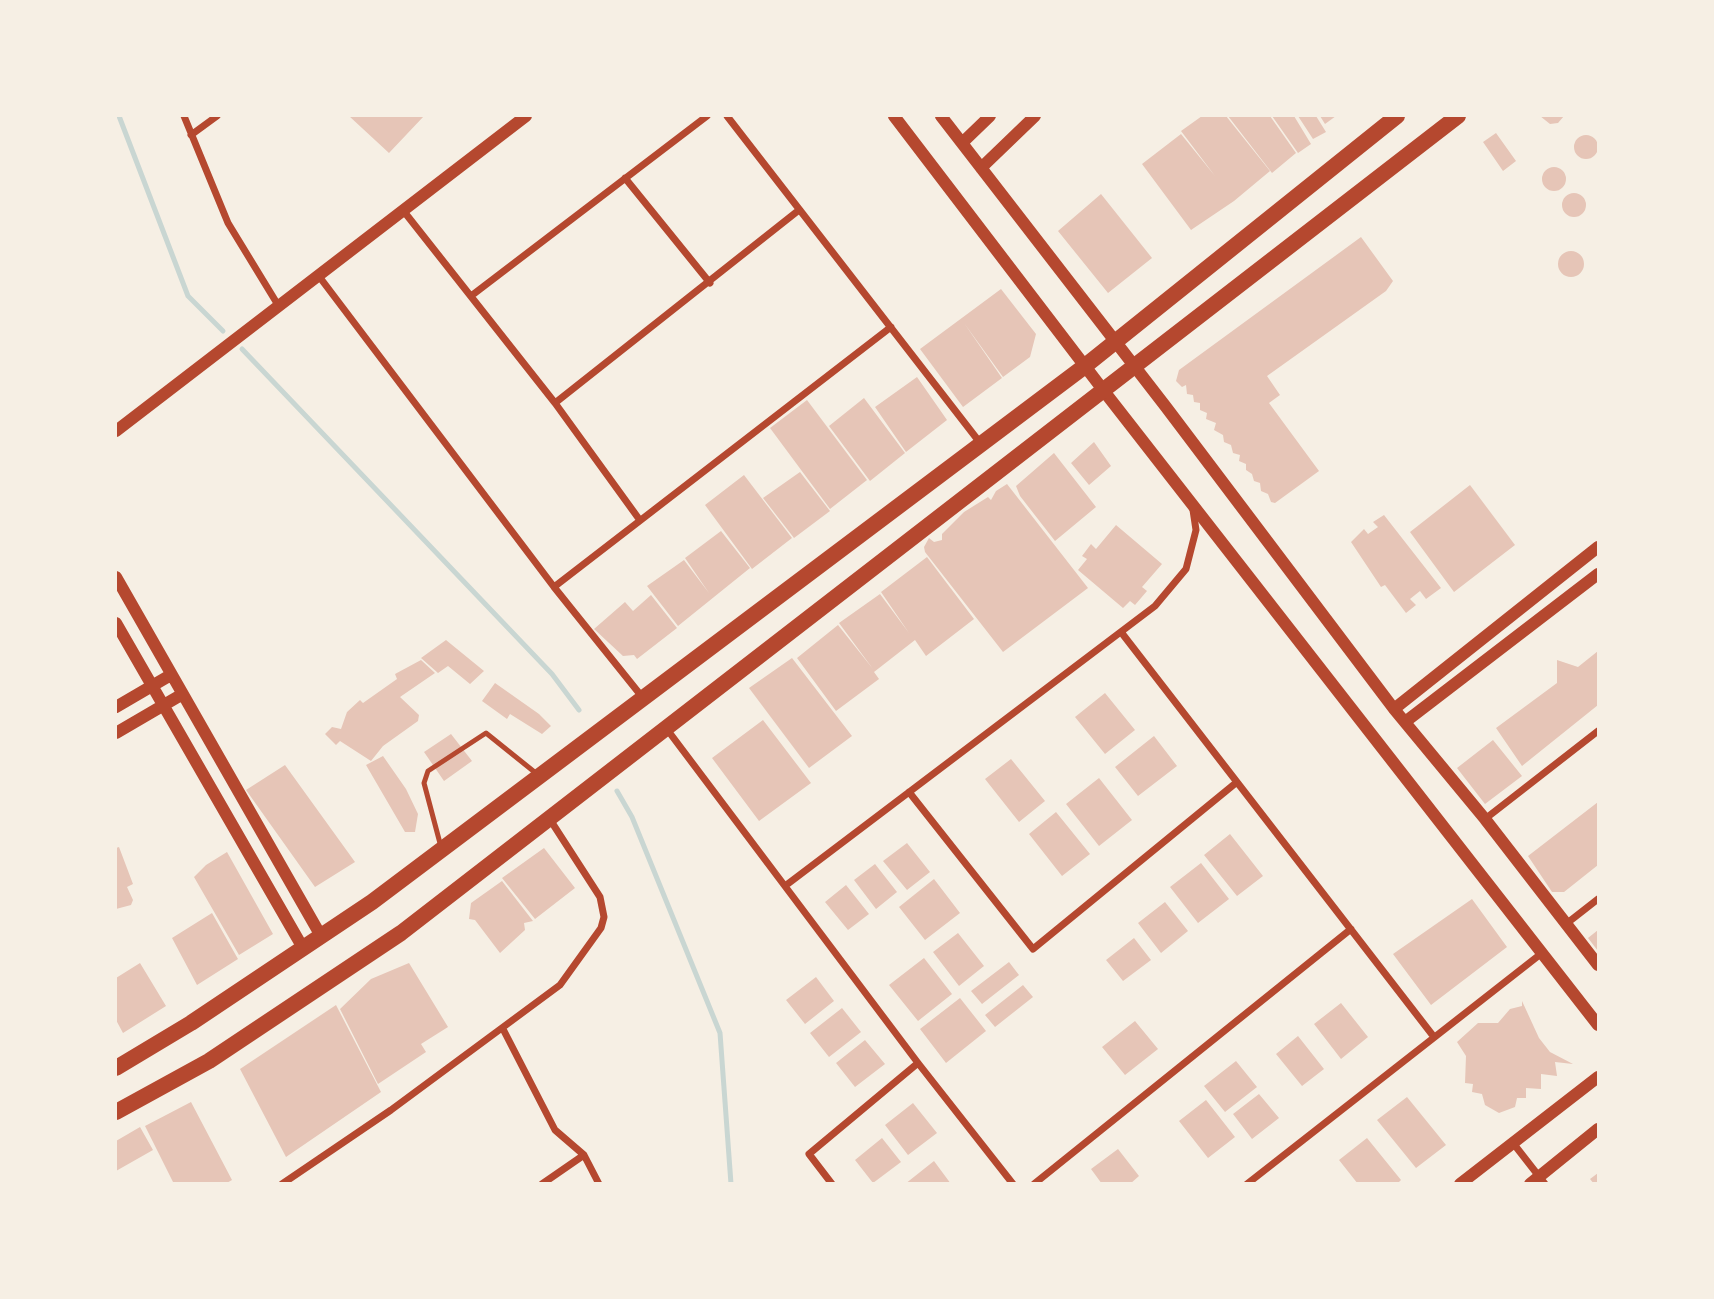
<!DOCTYPE html>
<style>
body{margin:0}
#map{position:relative;width:1714px;height:1299px;overflow:hidden;background:#f6efe4;font-family:"Open Sans",sans-serif}
canvas{display:block}
.frame{position:absolute;inset:0;border:117px solid #f6efe4;pointer-events:none}
</style>
<div id="map">
<canvas width="1714" height="1299"></canvas>
<div class="frame"></div>
</div>
<script>
const c = document.querySelector('canvas').getContext('2d');
c.lineJoin = 'round';
const toPath = rows => new Path2D(rows.map(r => 'M' + r).join(''));
function stroke(path, color, width, dash) { c.strokeStyle = color; c.lineWidth = width; c.lineCap = dash ? 'butt' : 'round'; c.setLineDash(dash || []); c.stroke(path); }
function fillPath(path, color) { c.fillStyle = color; c.fill(path, 'evenodd'); }
stroke(toPath([
 [119,116,188,296,223,331],
 [242,349,552,674,579,710],
 [617,791,632,817,720,1033,731,1184]
]), '#c9d6d2', 5);
fillPath(toPath([
 [349,116,424,116,389,153],
 [1202,116,1226,116,1270,171,1234,201,1191,230,1142,164,1181,134,1215,176,1181,131],
 [1228,116,1270,116,1296,153,1272,173],
 [1272,116,1294,116,1311,144,1298,153],
 [1298,116,1316,116,1326,132,1313,139],
 [1320,116,1336,116,1325,124],
 [1540,116,1564,116,1558,123,1550,124],
 [1496,133,1516,161,1503,171,1483,142],
 '1574 147a12 12 0 1 1 24 0a12 12 0 1 1-24 0Z',
 '1542 179a12 12 0 1 1 24 0a12 12 0 1 1-24 0Z',
 '1562 205a12 12 0 1 1 24 0a12 12 0 1 1-24 0Z',
 [1101,194,1152,258,1108,293,1058,231],
 [1361,237,1393,281,1386,291,1267,376,1280,395,1269,403,1319,471,1275,503,1271,502,1268,494,1261,491,1260,483,1254,481,1252,474,1246,470,1246,464,1239,461,1240,455,1233,453,1231,445,1224,442,1223,435,1214,430,1216,423,1206,419,1207,413,1200,410,1200,403,1194,402,1193,395,1187,394,1186,385,1182,387,1176,381,1179,370],
 '1558 264a13 13 0 1 1 26 0a13 13 0 1 1-26 0Z',
 [1001,289,1036,334,1030,357,1003,377,964,323,1002,378,963,407,920,349],
 [917,377,947,420,906,452,875,407],
 [864,398,905,453,870,481,829,426],
 [807,400,867,480,830,509,770,428],
 [1094,442,1111,466,1089,485,1071,463],
 [1054,453,1096,507,1055,541,1020,496,1016,486],
 [800,472,830,511,794,538,763,498],
 [744,475,792,538,752,569,705,505],
 [1007,484,1088,588,1003,652,925,552,924,547,929,538,934,542,942,540,942,534,964,512,988,497,991,500,996,491],
 [1470,485,1515,545,1454,592,1410,532],
 [1384,515,1441,588,1426,599,1420,591,1410,599,1416,605,1406,613,1385,585,1381,587,1351,542,1364,529,1368,534,1378,527,1373,522],
 [1116,525,1162,564,1142,587,1147,591,1135,605,1130,601,1123,608,1078,570,1087,559,1082,556,1091,544,1096,549],
 [721,531,750,568,678,626,647,586,684,560,709,593,685,558],
 [927,557,974,619,926,656,915,640,874,672,879,679,836,711,797,658,838,625,873,669,839,623,880,594,909,633,881,592],
 [651,595,677,628,637,659,634,655,623,656,594,629,625,602,633,611],
 [446,640,484,671,470,684,448,666,438,673,421,658],
 [1598,651,1598,705,1522,766,1496,728,1557,683,1557,660,1578,667],
 [792,658,852,736,809,768,749,688],
 [421,660,435,673,400,697,419,715,418,721,383,746,371,761,340,741,336,745,325,734,332,727,341,729,347,712,360,700,363,703,397,679,395,674],
 [495,683,539,714,551,726,542,734,510,714,507,719,482,701],
 [1105,693,1135,730,1105,754,1075,717],
 [763,720,811,783,759,821,712,758],
 [451,734,472,761,444,781,424,752],
 [1154,736,1177,766,1138,796,1115,767],
 [1493,740,1522,776,1485,804,1457,768],
 [383,756,406,789,418,814,415,832,405,832,366,765],
 [1011,759,1045,801,1019,822,985,779],
 [285,765,355,862,315,887,246,790],
 [1099,778,1132,820,1099,846,1066,804],
 [1598,802,1598,865,1564,892,1552,892,1528,856],
 [1056,812,1090,854,1062,876,1029,834],
 [1230,834,1263,876,1237,896,1204,855],
 [907,843,930,872,907,890,883,861],
 [119,847,133,884,127,887,133,900,131,905,116,909,116,848],
 [544,848,575,888,535,919,502,878],
 [227,852,273,934,239,955,194,877,206,865],
 [1201,863,1229,899,1198,923,1170,887],
 [875,864,897,892,876,909,854,880],
 [934,879,960,913,925,940,899,907],
 [502,881,533,921,524,923,525,930,500,953,475,920,469,919,471,903],
 [846,885,869,914,848,930,825,902],
 [1472,899,1507,947,1431,1005,1393,954],
 [1165,902,1188,931,1161,953,1138,923],
 [212,913,238,959,197,985,172,938],
 [1598,930,1598,951,1588,938],
 [958,933,984,966,959,986,933,952],
 [1134,938,1151,960,1123,981,1106,960],
 [924,958,952,994,918,1021,889,985],
 [1009,962,1019,975,982,1004,971,991],
 [140,963,166,1006,123,1033,116,1020,116,978],
 [409,963,448,1027,421,1044,426,1052,378,1084,340,1009,371,979],
 [816,977,834,1001,805,1024,786,1000],
 [1023,985,1033,997,995,1027,985,1015],
 [960,998,986,1031,946,1063,920,1029],
 [1522,1001,1539,1038,1550,1052,1573,1064,1555,1062,1557,1076,1541,1074,1541,1089,1526,1088,1526,1098,1517,1098,1515,1107,1499,1113,1485,1105,1482,1094,1472,1092,1473,1084,1465,1083,1466,1056,1457,1042,1478,1023,1498,1023,1510,1009,1522,1006],
 [1341,1003,1368,1037,1341,1059,1314,1024],
 [336,1005,381,1092,286,1157,240,1069],
 [842,1008,861,1032,829,1057,810,1033],
 [1135,1021,1158,1049,1125,1075,1102,1047],
 [1298,1036,1324,1069,1302,1086,1276,1054],
 [865,1040,885,1064,855,1087,836,1063],
 [1236,1061,1257,1087,1225,1112,1204,1086],
 [1259,1094,1279,1118,1252,1139,1233,1114],
 [1407,1097,1446,1145,1416,1168,1377,1120],
 [1206,1100,1235,1137,1208,1158,1179,1121],
 [191,1102,232,1180,225,1184,174,1184,145,1126],
 [913,1103,937,1133,908,1155,885,1125],
 [140,1127,153,1150,116,1171,116,1141],
 [882,1138,901,1162,873,1183,855,1160],
 [1367,1138,1401,1180,1397,1184,1358,1184,1339,1160],
 [1118,1149,1139,1176,1130,1184,1102,1184,1091,1169],
 [934,1161,951,1184,905,1184],
 [1598,1173,1598,1184,1594,1184,1590,1179]
]), '#e6c5b7');
stroke(toPath([
 [441,847,424,783,428,771,486,733,537,774]
]), '#b5482f', 5);
stroke(toPath([
 [184,116,228,223,278,305],
 [727,116,981,444],
 [191,135,217,116],
 [625,178,710,283],
 [402,209,555,403,639,519],
 [318,275,554,587,643,698],
 [471,296,707,116],
 [555,403,799,210],
 [554,587,891,327],
 [1121,632,1434,1037],
 [666,728,918,1063,1013,1184],
 [909,792,1033,949,1237,782],
 [1485,819,1598,731],
 [785,886,1155,606,1186,569,1196,530,1193,510],
 [1566,924,1598,899],
 [503,1029,555,1130,584,1155,599,1184],
 [1513,1143,1545,1184],
 [282,1184,391,1110,560,985,601,928,604,917,600,897,549,818],
 [542,1184,584,1155],
 [832,1184,809,1154,918,1063],
 [1034,1184,1351,929],
 [1247,1184,1542,953]
]), '#b5482f', 7);
stroke(toPath([
 [894,116,1107,395,1598,1025],
 [941,116,1166,407,1394,709,1485,819,1598,965],
 [962,143,990,116],
 [981,168,1035,116],
 [116,431,526,116],
 [116,577,321,936],
 [116,623,303,948],
 [116,707,169,676],
 [1394,709,1598,547],
 [1405,722,1598,574],
 [116,733,181,695],
 [1460,1184,1598,1077],
 [1530,1184,1598,1129]
]), '#b5482f', 12);
stroke(toPath([
 [116,1068,191,1023,372,902,1085,366,1397,116],
 [116,1112,209,1061,401,933,1458,116]
]), '#b5482f', 16);
</script>
